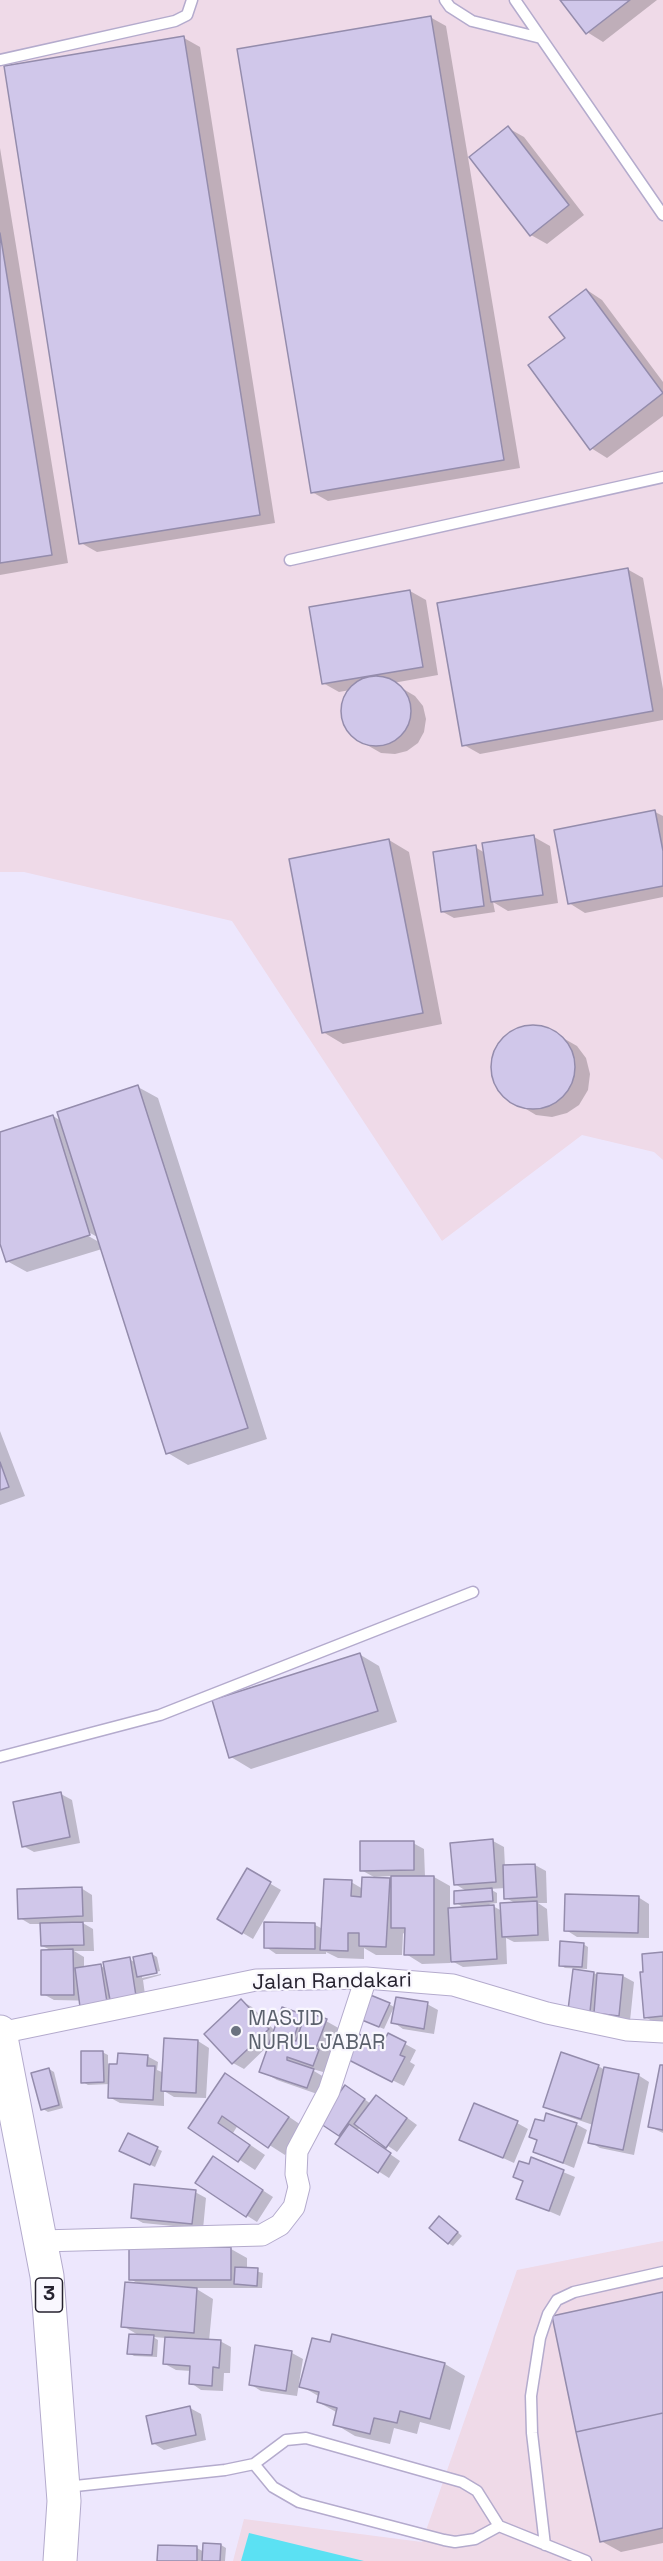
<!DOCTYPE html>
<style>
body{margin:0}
canvas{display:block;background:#ede7fd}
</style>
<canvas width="663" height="2561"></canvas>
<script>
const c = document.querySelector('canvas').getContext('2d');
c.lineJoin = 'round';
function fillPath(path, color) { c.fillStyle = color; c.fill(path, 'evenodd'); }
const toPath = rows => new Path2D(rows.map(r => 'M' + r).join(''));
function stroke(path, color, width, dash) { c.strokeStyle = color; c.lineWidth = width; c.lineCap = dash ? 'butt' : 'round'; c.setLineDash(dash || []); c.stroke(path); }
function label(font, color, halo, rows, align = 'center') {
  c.font = font + ' "Space Grotesk",sans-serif'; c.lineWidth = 4.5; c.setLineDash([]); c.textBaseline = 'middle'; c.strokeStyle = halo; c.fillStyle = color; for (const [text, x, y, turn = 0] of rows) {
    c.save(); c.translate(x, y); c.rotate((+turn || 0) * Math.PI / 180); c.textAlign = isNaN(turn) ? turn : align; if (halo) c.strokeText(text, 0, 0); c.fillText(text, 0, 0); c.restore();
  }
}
fillPath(toPath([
 [0,0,663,0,663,1160,654,1152,582,1135,442,1241,232,921,24,872,0,872],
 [663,2241,663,2561,233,2561,244,2519,422,2542,517,2270]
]), '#efdae8');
fillPath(toPath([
 [249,2533,364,2561,241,2561]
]), '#5be1f3');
fillPath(toPath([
 [562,0,657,0,603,42,587,32],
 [430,17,446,26,520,468,328,501,312,492],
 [184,38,200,47,275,523,97,552,81,543],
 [508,128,524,137,584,215,547,244,531,235],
 [0,148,68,563,0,575],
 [587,290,602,300,663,382,663,416,607,458,591,448,567,338],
 [627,569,643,578,663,689,663,720,480,754,464,745],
 [410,591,426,600,438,675,393,683,415,696,423,706,426,719,424,732,418,743,407,751,395,754,381,753,353,737,346,726,342,713,344,700,350,690,339,692,323,683],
 [655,812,663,816,663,897,585,913,569,903],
 [534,837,550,846,558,903,508,911,493,902,495,912,454,918,443,912,475,847,485,853],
 [389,840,409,852,442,1024,343,1044,323,1032],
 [530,1026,546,1028,563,1038,577,1046,586,1058,590,1074,588,1090,579,1105,567,1113,552,1117,536,1115,506,1097,496,1084,492,1069,494,1053,502,1040,515,1030],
 [138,1087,158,1098,267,1439,188,1465,168,1453,102,1249,27,1272,7,1261,0,1239,0,1133,53,1116,61,1121],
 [85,1230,99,1238,99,1242,83,1233],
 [0,1431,25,1496,0,1505],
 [359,1654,379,1666,397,1722,251,1769,231,1757],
 [61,1794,72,1800,80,1843,34,1852,23,1846],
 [493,1841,504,1847,505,1867,535,1865,546,1871,547,1903,538,1903,547,1909,549,1941,514,1942,506,1938,507,1964,463,1967,450,1960,450,1963,422,1964,406,1954,406,1935,403,1933,402,1955,376,1955,364,1948,364,1959,338,1958,326,1952,326,1954,276,1954,266,1947,315,1925,323,1929,351,1882,363,1889,389,1879,392,1881,392,1876,374,1877,361,1870,413,1843,424,1849,425,1877,434,1877,450,1886,450,1909,465,1908,456,1903,468,1892,455,1884],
 [505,1888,506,1898,515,1903,502,1911,489,1904,497,1903,497,1893,490,1889],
 [247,1870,281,1890,253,1939,219,1919],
 [81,1888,92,1895,93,1922,81,1922,93,1929,94,1951,74,1951,84,1957,84,1968,101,1966,106,1969,129,1959,136,1963,152,1954,157,1957,160,1971,142,1975,142,1978,161,1974,161,1975,143,1980,146,2002,54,2000,43,1994,53,1951,42,1946,42,1924,30,1924,20,1918],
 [638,1897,649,1904,649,1938,577,1937,566,1930],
 [583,1944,588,1947,587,1969,565,1968,560,1965],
 [663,1954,663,2026,661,2026,645,2017],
 [594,1973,599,1976,623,1976,634,1982,630,2021,581,2015],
 [241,2001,252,2007,275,2031,283,2009,306,2018,326,2021,342,2030,330,2074,309,2068,329,2080,323,2096,277,2080,261,2071,271,2043,244,2069,233,2063],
 [389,2004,394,2007,384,2029,364,2021],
 [427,2004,438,2010,434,2034,403,2029,393,2022],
 [389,2035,416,2050,410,2062,415,2065,404,2086,356,2062,382,2048],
 [165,2040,198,2041,209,2048,206,2098,174,2097,164,2091,164,2106,120,2103,109,2097,110,2084,88,2085,83,2082,102,2052,108,2055,108,2074,147,2056,158,2062,157,2070,164,2073],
 [598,2066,605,2070,638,2075,649,2082,634,2155,600,2148,590,2142,593,2125,555,2112,545,2106],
 [663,2067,663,2133,650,2127],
 [49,2069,54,2072,63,2108,48,2112,43,2109],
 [242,2085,304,2127,285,2155,238,2125,233,2133,265,2155,255,2170,190,2127],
 [356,2093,371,2104,387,2103,417,2125,397,2152,360,2127,357,2131,400,2161,389,2178,378,2171,342,2136,321,2122],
 [517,2123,528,2129,514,2163,470,2143],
 [576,2124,587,2130,574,2168,535,2152,538,2141,530,2136],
 [128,2135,162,2151,155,2167,126,2153],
 [532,2159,575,2177,560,2216,518,2198,524,2182,515,2177,530,2166],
 [224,2165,273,2197,257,2222,246,2215],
 [195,2192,206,2198,203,2229,143,2223,132,2217],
 [445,2221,462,2236,453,2246,448,2243],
 [231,2249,247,2258,247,2269,263,2273,262,2288,195,2288,213,2299,209,2341,220,2341,231,2347,230,2373,224,2373,223,2391,201,2390,191,2383,191,2371,176,2370,165,2364,166,2338,153,2337,158,2340,157,2357,134,2356,129,2353,140,2336,123,2326,141,2285,130,2279],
 [663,2294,663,2543,621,2552,601,2541],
 [333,2336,445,2364,465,2376,450,2430,420,2422,417,2434,394,2428,390,2444,355,2436,335,2424,338,2413,318,2402,320,2397,301,2386,331,2344],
 [257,2347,292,2353,303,2359,297,2396,261,2391,250,2384],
 [190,2408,201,2414,206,2440,164,2450,153,2443],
 [221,2545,226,2548,225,2561,159,2561,159,2547,197,2548,204,2552]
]), '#0003');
const building = toPath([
 [560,0,630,0,586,34,560,0],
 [431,16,504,460,311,493,237,49,431,16],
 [184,36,260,515,79,544,4,66,184,36],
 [508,126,569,205,530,236,469,157,508,126],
 [0,233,52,555,0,563,0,233],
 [586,289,663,393,590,450,528,365,565,338,549,317,586,289],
 [628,568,653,711,462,746,437,603,628,568],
 [410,590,423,667,322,684,309,607,410,590],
 '341 711a35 35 0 1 1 70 0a35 35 0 1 1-70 0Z',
 [655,810,663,851,663,886,568,904,554,830,655,810],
 [534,835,543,895,491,902,482,843,534,835],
 [389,839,423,1013,322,1033,289,859,389,839],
 [476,845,484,906,441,912,433,852,476,845],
 '491 1067a42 42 0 1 1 84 0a42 42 0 1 1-84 0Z',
 [138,1085,248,1428,166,1454,57,1112,138,1085],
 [53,1115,90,1235,6,1262,0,1244,0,1132,53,1115],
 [0,1462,9,1487,0,1490,0,1462],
 [360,1653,378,1711,229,1758,212,1700,360,1653],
 [61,1792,70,1837,22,1847,13,1802,61,1792],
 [493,1839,496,1882,454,1885,450,1843,493,1839],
 [360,1841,414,1841,414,1870,360,1871,360,1841],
 [535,1864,537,1897,504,1899,503,1865,535,1864],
 [247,1868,271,1882,242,1934,217,1919,247,1868],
 [391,1876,434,1876,434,1955,404,1955,405,1928,391,1928,391,1876],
 [362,1877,390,1878,386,1947,359,1946,359,1933,348,1933,348,1951,320,1950,324,1879,352,1880,351,1896,361,1897,362,1877],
 [82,1887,83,1916,18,1919,17,1889,82,1887],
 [492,1888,493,1901,454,1904,454,1891,492,1888],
 [565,1894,639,1896,638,1933,564,1931,565,1894],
 [537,1901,538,1935,502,1937,500,1903,537,1901],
 [494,1905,497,1959,451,1962,448,1908,494,1905],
 [83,1922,84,1945,41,1946,40,1923,83,1922],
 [264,1922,315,1923,315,1949,264,1948,264,1922],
 [560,1941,584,1943,582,1967,559,1966,560,1941],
 [73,1949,74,1995,41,1995,41,1950,73,1949],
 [663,1952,663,2016,644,2018,640,1972,643,1972,642,1954,663,1952],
 [152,1953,157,1973,137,1977,133,1957,152,1953],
 [130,1957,136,1996,110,2000,103,1962,130,1957],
 [101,1964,107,2002,80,2007,75,1968,101,1964],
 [573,1969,594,1972,590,2012,568,2010,573,1969],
 [597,1973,623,1975,619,2016,594,2013,597,1973],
 [368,1994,390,2003,379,2027,357,2018,368,1994],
 [396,1997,428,2002,424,2029,391,2023,396,1997],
 [241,1999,269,2029,232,2064,204,2034,241,1999],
 [282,2007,302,2014,293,2040,296,2041,306,2012,327,2019,316,2048,319,2050,313,2066,287,2057,287,2060,314,2069,307,2088,259,2072,282,2007],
 [355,2032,382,2046,388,2033,406,2042,400,2055,405,2057,392,2082,343,2057,355,2032],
 [164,2038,198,2040,196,2093,161,2091,164,2038],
 [81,2051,103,2051,104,2082,81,2083,81,2051],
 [561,2052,599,2065,581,2119,543,2107,561,2052],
 [118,2053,148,2055,147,2066,155,2066,153,2100,108,2098,109,2064,117,2064,118,2053],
 [660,2065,663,2065,663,2130,648,2127,660,2065],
 [604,2067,639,2074,623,2150,588,2143,604,2067],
 [49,2068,59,2105,41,2110,31,2073,49,2068],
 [225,2073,289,2117,268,2148,222,2116,218,2123,250,2145,238,2162,188,2128,225,2073],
 [345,2085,365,2099,339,2136,318,2122,345,2085],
 [376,2095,407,2118,386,2148,354,2124,376,2095],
 [474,2103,518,2121,503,2158,459,2140,474,2103],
 [546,2113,577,2123,563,2163,533,2152,537,2140,529,2137,535,2119,544,2121,546,2113],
 [349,2124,391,2153,378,2173,335,2144,349,2124],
 [128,2133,158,2147,150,2165,119,2151,128,2133],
 [213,2156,263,2190,246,2217,195,2183,213,2156],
 [531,2157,564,2170,549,2211,516,2199,523,2181,513,2177,519,2161,529,2164,531,2157],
 [134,2184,196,2190,192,2224,131,2218,134,2184],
 [439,2216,458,2232,448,2244,429,2228,439,2216],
 [231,2247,231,2280,129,2280,129,2248,231,2247],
 [235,2267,258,2268,257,2286,234,2284,235,2267],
 [125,2282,197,2288,194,2333,121,2327,125,2282],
 [663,2292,663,2413,576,2432,552,2316,663,2292],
 [129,2334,154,2335,152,2355,127,2354,129,2334],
 [332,2334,445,2363,430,2419,400,2411,397,2423,374,2418,370,2434,333,2425,337,2408,317,2402,319,2392,299,2387,312,2338,330,2342,332,2334],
 [165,2337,221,2340,219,2368,213,2367,212,2386,189,2384,190,2366,163,2364,165,2337],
 [255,2345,292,2351,286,2391,249,2385,255,2345],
 [190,2406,196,2435,152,2444,146,2416,190,2406],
 [663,2413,663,2528,600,2542,576,2432,663,2413],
 [203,2543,221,2544,220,2561,202,2561,203,2543],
 [158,2545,197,2546,197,2561,157,2561,158,2545]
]);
fillPath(building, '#d0c7ea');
stroke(building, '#948cac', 1.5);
const service = toPath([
 [445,0,450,7,472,21,541,38],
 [515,0,663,215],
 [0,60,175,21,187,15,192,0],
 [290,560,663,477],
 [0,1757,160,1715,473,1592],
 [254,2464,273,2487,299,2502,444,2540,455,2542,475,2539,499,2526],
 [66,2487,225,2470,254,2464,286,2440,306,2438,462,2482,477,2491,499,2526,586,2561],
 [545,2545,532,2433,531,2396,540,2338,548,2314,557,2300,574,2292,663,2272]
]);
const minor = toPath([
 [0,2033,256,1980,366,1978,453,1985,547,2013,627,2030,663,2032],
 [41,2241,262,2235,280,2225,294,2207,299,2187,296,2174,297,2151,329,2091,366,1978]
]);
const trunk = toPath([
 [0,2032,47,2276,64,2501,60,2561]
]);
stroke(service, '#b4abcd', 13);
stroke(minor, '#b4abcd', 23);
stroke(trunk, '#b4abcd', 35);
stroke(service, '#fff', 10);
stroke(minor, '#fff', 21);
stroke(trunk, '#fff', 33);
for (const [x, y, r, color] of [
 [236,2031,6,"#6b7280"]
]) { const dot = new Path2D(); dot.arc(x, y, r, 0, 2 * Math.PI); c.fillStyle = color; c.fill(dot); stroke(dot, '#f9f7fe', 2); }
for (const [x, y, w] of [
 [49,2295,27]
]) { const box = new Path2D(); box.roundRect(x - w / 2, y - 17, w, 34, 4.5); c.fillStyle = '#f9f7fe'; c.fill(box); stroke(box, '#26222f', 1.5); }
label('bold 20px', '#26222f', null, [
 ["3",49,2295]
]);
label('21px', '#26222f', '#f9f7fe', [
 ["Jalan Randakari",332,1982,-1]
]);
label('21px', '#5b616d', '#f9f7fe', [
 ["MASJID",248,2019],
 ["NURUL JABAR",248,2043]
], 'left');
</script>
